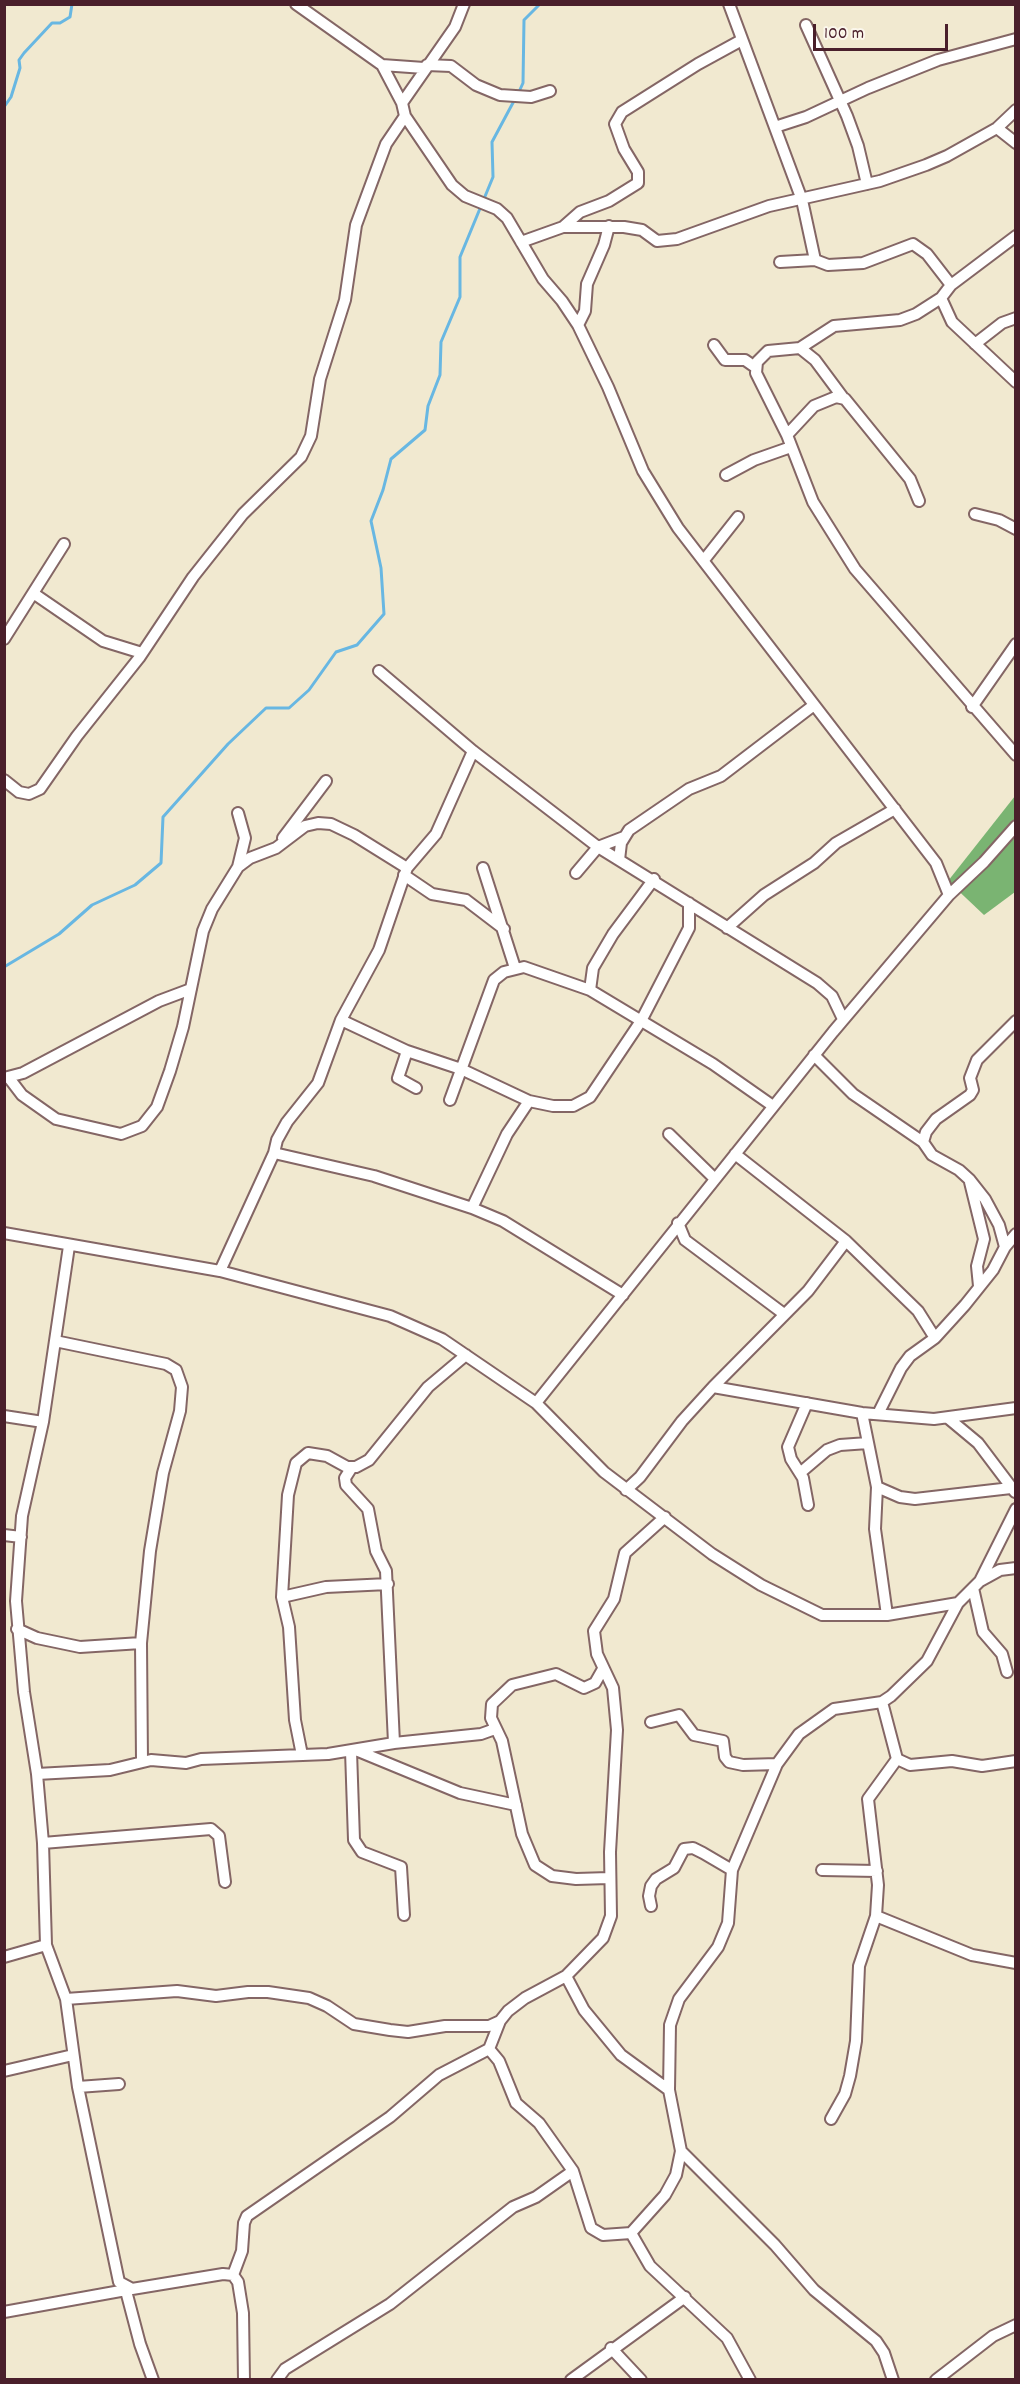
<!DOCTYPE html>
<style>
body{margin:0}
#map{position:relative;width:1020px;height:2384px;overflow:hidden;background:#f1e9d0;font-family:Dekko,sans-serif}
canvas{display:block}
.frame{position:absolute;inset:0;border:6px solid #4a1f2b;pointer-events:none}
.scale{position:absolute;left:813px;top:24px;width:135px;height:27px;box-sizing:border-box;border:3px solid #4a1f2b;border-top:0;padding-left:8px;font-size:18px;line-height:21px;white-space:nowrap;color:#4a1f2b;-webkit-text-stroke:4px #fbf7ec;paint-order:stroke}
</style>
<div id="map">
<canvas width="1020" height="2384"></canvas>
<div class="frame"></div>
<div class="scale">100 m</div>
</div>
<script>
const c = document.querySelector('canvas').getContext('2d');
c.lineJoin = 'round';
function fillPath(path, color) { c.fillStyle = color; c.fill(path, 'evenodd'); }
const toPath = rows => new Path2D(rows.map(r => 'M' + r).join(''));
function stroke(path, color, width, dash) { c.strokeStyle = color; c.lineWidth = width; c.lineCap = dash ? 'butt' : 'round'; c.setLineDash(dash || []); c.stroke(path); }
fillPath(toPath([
 [1015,796,1015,892,984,915,948,881]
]), '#7ab472');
stroke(toPath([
 [518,94,523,83,524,20,540,4],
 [4,107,11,97,20,68,19,60,24,53,52,23,60,23,70,17,72,4],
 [4,967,59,934,92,905,135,885,161,863,163,817,228,744,266,708,289,708,309,690,336,652,357,645,384,614,381,568,371,521,383,490,391,459,425,430,428,406,440,375,441,342,460,297,460,257,493,177,492,142,515,99]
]), '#68b7e2', 3);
const minor = toPath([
 [296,4,382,65,402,103,405,116,452,185,465,196,497,209,507,218,543,279,562,301,578,325,608,387,643,471,678,528,936,863,949,895],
 [729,4,802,200,815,260],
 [806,25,847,116,858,146,867,184],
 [382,65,424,68],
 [427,65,451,66,476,85,500,95,531,97,550,91],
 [402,103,455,27,464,4],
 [775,127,806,117,868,88,938,60,1016,39],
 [997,128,1016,143],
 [563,227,580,212,609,201,638,183,638,172,624,149,615,124,622,112,698,64,740,41],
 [1016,236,951,285,941,298,952,322,1016,382],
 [521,242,563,227,624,227,642,230,657,241,677,239,769,206,880,181,926,165,947,156,997,128,1016,110],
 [780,262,815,260,828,265,863,263,913,244,927,254,951,285],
 [941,298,916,314,900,320,834,326,800,348,768,351,757,362,756,373,787,435,813,502,855,569,1016,755],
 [578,325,585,311,587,284,604,245,609,226],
 [975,344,1002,323,1016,318],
 [714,345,725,360,745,360,755,367],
 [800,348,815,360,844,399],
 [787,435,814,406,836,397,845,399,910,479,919,501],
 [726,475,754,460,791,447],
 [975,514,999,520,1016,529],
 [704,560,738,517],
 [33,593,103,641,142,653],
 [4,639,64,544],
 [379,671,473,751,598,847,817,983,832,996,843,1019],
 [972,707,1016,644],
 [4,780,19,792,29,794,40,789,77,736,139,658,193,577,243,514,301,457,311,436,320,379,345,300,356,225,386,144,405,116],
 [283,838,326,781],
 [619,860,621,843,629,830,689,789,721,776,814,705],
 [238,867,245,838,238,813],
 [483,868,515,968],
 [576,873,598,847,624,837],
 [404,875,432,894,466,900,504,929],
 [654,879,613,934,593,968,590,990,713,1064,773,1106],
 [727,928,764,895,814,863,836,843,895,809],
 [341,1020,407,1051,461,1069,529,1101,553,1106,573,1106,590,1097,641,1021,689,928,689,903],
 [407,1051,398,1078,416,1088],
 [814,1055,853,1094,923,1142],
 [4,1078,23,1073,159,1001,191,989],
 [9,1078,22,1095,56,1119,121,1134,142,1126,157,1107,170,1071,183,1027,203,931,212,909,238,867,250,858,276,848,305,826,318,823,331,824,354,835,407,868],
 [450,1100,494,980,504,972,524,967,590,990],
 [669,1134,715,1179],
 [274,1153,374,1176,472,1208,503,1221,623,1295],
 [735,1154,846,1241,918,1311,935,1338],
 [970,1182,984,1239,977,1266,979,1286],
 [472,1208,507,1134,529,1101],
 [678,1223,685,1240,784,1314],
 [4,1233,220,1271,390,1316,442,1339,536,1403,604,1472,712,1554,761,1585,822,1615,887,1615,958,1603,980,1581,1000,1570,1016,1568],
 [69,1246,43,1422,22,1516,16,1601,24,1692,37,1774,43,1843,46,1945,66,1999,78,2087,119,2282,132,2289,223,2274,233,2275,238,2282,243,2313,244,2380],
 [1005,1247,999,1225,985,1199,970,1180,959,1170,932,1155,923,1142,926,1132,936,1119,970,1095,973,1090,970,1078,977,1060,1016,1021],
 [220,1271,274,1153,277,1140,287,1122,318,1083,341,1020,379,950,407,868,436,834,473,751],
 [55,1341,166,1364,176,1370,182,1387,180,1411,163,1473,150,1551,141,1643,142,1761],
 [713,1387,808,1291,846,1241],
 [536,1403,833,1032,949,895,984,862,1016,826],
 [807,1403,788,1447,791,1459,803,1478,808,1505],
 [862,1413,877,1487,875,1529,887,1615],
 [878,1414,901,1368,910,1356,935,1338,965,1305,993,1270,1005,1247,1016,1234],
 [4,1416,43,1422],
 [948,1418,978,1443,1015,1492],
 [352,1467,345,1478,346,1485,368,1509,376,1551,386,1571,394,1743],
 [800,1473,827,1450,840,1445,868,1443],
 [877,1487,900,1497,915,1499,1011,1488],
 [626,1490,640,1477,682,1421,713,1387,862,1413,934,1419,1016,1408],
 [4,1535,21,1537],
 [980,1581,1016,1509],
 [973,1588,983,1632,1002,1654,1007,1672],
 [282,1597,326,1587,388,1584],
 [17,1629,37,1638,80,1647,141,1643],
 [603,1669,595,1683,584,1688,556,1674,512,1685,492,1704,491,1718,502,1741,522,1834,535,1865,552,1876,576,1879,609,1878],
 [651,1722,679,1715,694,1735,723,1741,725,1757,729,1762,743,1765,777,1764],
 [351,1751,354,1840,362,1852,401,1867,404,1915],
 [358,1751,460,1793,516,1805],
 [302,1755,295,1720,289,1627,282,1597,288,1495,296,1463,308,1453,327,1456,347,1467,356,1467,369,1460,428,1387,466,1355],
 [897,1759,910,1765,952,1761,982,1766,1016,1761],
 [37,1774,110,1770,151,1760,186,1763,201,1759,328,1754,394,1743,481,1734,495,1729],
 [43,1843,211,1829,219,1836,225,1882],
 [822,1870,877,1871],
 [651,1906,649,1896,651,1886,656,1879,674,1868,684,1849,693,1848,703,1853,732,1870],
 [876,1916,972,1955,1016,1963],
 [4,1957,46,1945],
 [566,1976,584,2010,621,2055,669,2090],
 [66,1999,177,1991,216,1996,248,1992,268,1992,309,1998,327,2006,354,2024,390,2030,408,2032,445,2026,489,2026,500,2021],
 [489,2049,499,2061,516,2103,539,2123,573,2171,591,2228,603,2235,631,2233],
 [4,2071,73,2055],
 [78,2087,119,2084],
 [831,2119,845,2094,850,2076,856,2041,859,1966,876,1916,878,1885,868,1799,897,1759,882,1702],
 [681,2151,775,2245,814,2290,876,2341,884,2353,893,2380],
 [233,2275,242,2251,244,2223,247,2216,390,2117,439,2075,489,2049,500,2021,508,2011,525,1998,566,1976,603,1938,611,1916,610,1852,617,1730,613,1688,597,1654,594,1631,614,1599,625,1553,665,1517],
 [125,2287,140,2344,153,2380],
 [4,2312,126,2290],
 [611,2348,641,2380],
 [277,2380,285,2369,390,2304,513,2207,536,2197,573,2171],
 [571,2380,685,2297],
 [750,2380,727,2338,650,2266,631,2233,665,2195,676,2175,681,2151,669,2090,670,2025,679,1999,718,1947,728,1923,732,1870,777,1764,799,1734,834,1709,882,1702,891,1696,927,1661,958,1603],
 [936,2380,993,2336,1016,2325]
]);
stroke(minor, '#846665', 14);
stroke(minor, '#fff', 10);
</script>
